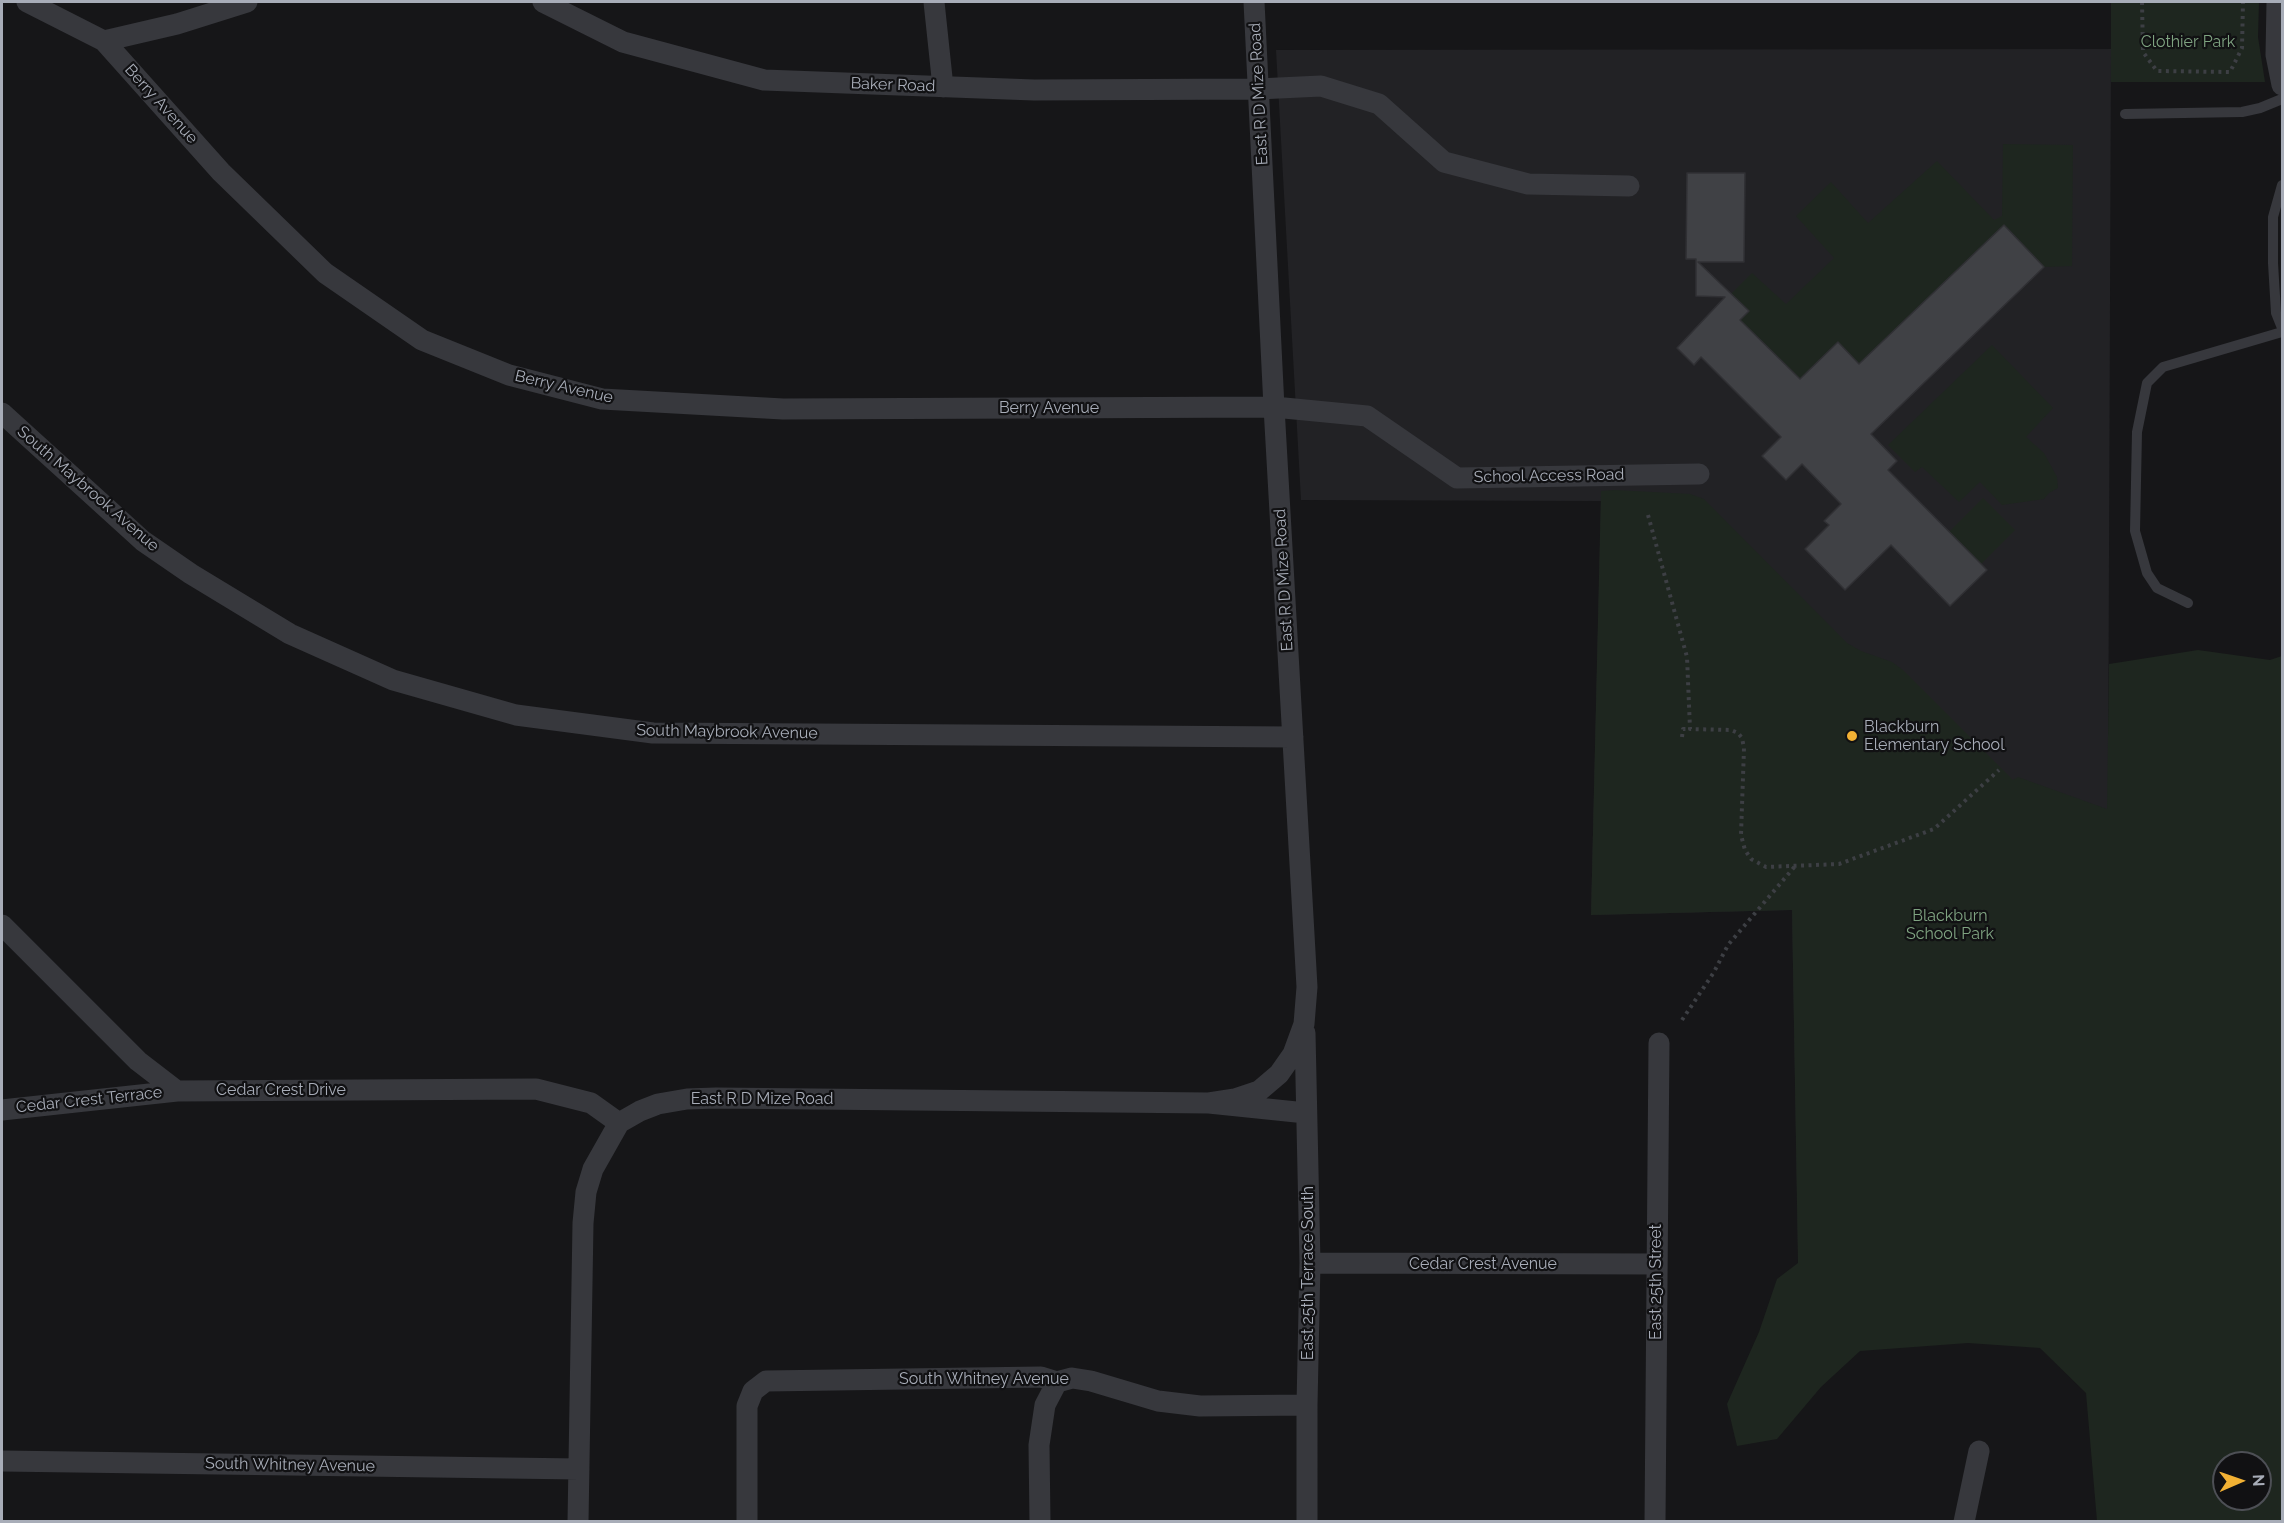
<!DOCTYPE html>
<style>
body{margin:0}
#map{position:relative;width:2284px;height:1523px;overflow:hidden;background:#161618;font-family:Raleway,sans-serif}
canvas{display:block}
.frame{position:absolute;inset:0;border:3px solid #a8adb8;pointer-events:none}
.north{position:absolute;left:2212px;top:1451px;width:60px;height:60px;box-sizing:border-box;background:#111113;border:2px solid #4d4f55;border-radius:50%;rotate:88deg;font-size:16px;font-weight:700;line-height:24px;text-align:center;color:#a8adb8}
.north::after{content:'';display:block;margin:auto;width:21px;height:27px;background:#f2b134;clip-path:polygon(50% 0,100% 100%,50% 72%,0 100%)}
</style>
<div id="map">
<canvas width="2284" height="1523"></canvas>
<div class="frame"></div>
<div class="north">N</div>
</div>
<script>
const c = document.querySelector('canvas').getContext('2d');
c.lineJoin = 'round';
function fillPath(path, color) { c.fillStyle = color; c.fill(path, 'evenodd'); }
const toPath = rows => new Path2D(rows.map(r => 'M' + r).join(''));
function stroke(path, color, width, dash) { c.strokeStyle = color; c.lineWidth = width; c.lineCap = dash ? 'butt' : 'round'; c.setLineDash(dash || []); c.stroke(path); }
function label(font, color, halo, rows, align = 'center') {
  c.font = font + ' Raleway,sans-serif'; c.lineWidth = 4.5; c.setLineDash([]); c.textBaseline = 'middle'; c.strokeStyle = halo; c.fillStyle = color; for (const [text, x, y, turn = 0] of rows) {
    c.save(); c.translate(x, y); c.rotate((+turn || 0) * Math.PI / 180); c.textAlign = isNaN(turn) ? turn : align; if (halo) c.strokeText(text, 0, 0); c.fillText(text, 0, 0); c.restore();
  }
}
fillPath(toPath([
 [2111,49,2108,809,1799,1311,1792,910,1591,915,1601,501,1301,500,1276,50]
]), '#222225');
fillPath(toPath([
 [2111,2,2259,2,2258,37,2265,82,2111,82],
 [2003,144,2073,145,2072,266,2044,267,2004,225,1859,364,1838,342,1813,366,1837,417,1740,320,1731,294,1752,273,1786,304,1834,258,1796,216,1831,182,1868,223,1937,161,1994,220,2002,216],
 [1992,345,2053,408,2026,437,2044,453,2057,477,2058,488,2049,493,2044,499,2002,505,1980,482,1959,502,1922,467,1915,472,1888,445],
 [1614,490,1690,494,1704,499,1847,643,1861,651,1892,662,1903,670,2013,780,2018,777,2107,809,2109,664,2198,650,2270,660,2282,656,2282,1521,2097,1521,2086,1393,2040,1348,1968,1343,1860,1351,1821,1387,1777,1439,1737,1446,1727,1404,1759,1332,1777,1279,1798,1263,1792,910,1591,915,1601,491],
 [2224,1463,2260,1463,2260,1499,2224,1499],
 [1983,498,2015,530,1981,564,1949,532]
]), '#1e261f');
const building = toPath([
 [1687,173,1745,173,1744,262,1698,262,1749,311,1740,320,1800,379,1838,342,1859,364,2004,225,2044,267,1871,434,1897,461,1888,470,1987,570,1950,606,1891,545,1845,590,1805,549,1829,525,1824,521,1841,504,1802,464,1786,480,1762,456,1781,437,1701,357,1694,365,1677,348,1725,297,1696,296,1696,259,1686,259,1687,173]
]);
fillPath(building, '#404145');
stroke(building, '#303034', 1.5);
stroke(toPath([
 [2142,2,2143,52,2157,71,2230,72,2242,48,2243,2],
 [1648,515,1687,657,1690,729,1731,730,1738,733,1742,738,1744,748,1741,835,1745,850,1751,859,1766,867,1839,864,1934,829,1999,770],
 [1682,737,1683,729,1690,729],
 [1682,1020,1714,972,1728,945,1796,865]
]), '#3d3f44', 4, [3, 4.5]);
stroke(toPath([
 [2125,114,2242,112,2260,108,2282,99],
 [2282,185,2273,217,2273,263,2276,313,2282,328],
 [2188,603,2157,588,2147,573,2135,531,2137,432,2147,383,2163,367,2282,332]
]), '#37383d', 10);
stroke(toPath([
 [27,2,104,41,221,172,325,273,422,340,509,375,602,399,783,409,1274,407,1367,416,1457,478,1699,474],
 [543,2,623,42,764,80,1034,90,1258,89,1321,86,1379,104,1444,162,1528,184,1629,186],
 [934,2,943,87],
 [2277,2,2276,55,2282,85],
 [104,41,177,24,247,2],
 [2,413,143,541,191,574,290,634,393,680,516,715,653,733,1293,737],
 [2,925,138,1061,177,1091],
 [1305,1033,1310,1263,1307,1405,1307,1522],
 [1209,1103,1235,1099,1259,1091,1279,1074,1293,1054,1304,1024,1307,987,1274,407,1254,2],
 [2,1110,177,1091,536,1089,591,1103,619,1123],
 [1310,1263,1656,1264],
 [2,1461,579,1469],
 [578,1522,583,1223,586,1192,593,1169,619,1123,640,1111,658,1104,687,1099,716,1098,1209,1103,1306,1113],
 [747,1522,747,1406,753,1391,766,1381,1041,1377,1057,1382,1072,1378,1091,1381,1158,1401,1200,1406,1307,1405],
 [1040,1522,1039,1445,1045,1405,1057,1382],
 [1655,1522,1659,1043],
 [1964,1522,1979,1451]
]), '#37383d', 21);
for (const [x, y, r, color] of [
 [1852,736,6,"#f2b134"]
]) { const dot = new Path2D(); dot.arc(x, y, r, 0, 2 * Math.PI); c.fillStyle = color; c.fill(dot); stroke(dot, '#111113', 2); }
label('16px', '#7fa381', '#111113', [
 ["Clothier Park",2188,42],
 ["Blackburn",1950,916],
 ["School Park",1950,934]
]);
label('16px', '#a8adb8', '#111113', [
 ["Baker Road",893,85,2],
 ["East R D Mize Road",1259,94,-93],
 ["Berry Avenue",161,104,48],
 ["Berry Avenue",564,387,13],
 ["Berry Avenue",1049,408],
 ["School Access Road",1549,476,-1],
 ["South Maybrook Avenue",88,489,41],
 ["East R D Mize Road",1284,580,-93],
 ["South Maybrook Avenue",727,732,1],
 ["Cedar Crest Drive",281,1090],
 ["East R D Mize Road",762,1099],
 ["Cedar Crest Terrace",89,1100,-6],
 ["Cedar Crest Avenue",1483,1264],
 ["East 25th Terrace South",1308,1273,-90],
 ["East 25th Street",1656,1282,-90],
 ["South Whitney Avenue",984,1379],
 ["South Whitney Avenue",290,1465,1]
]);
label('16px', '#a8adb8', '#111113', [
 ["Blackburn",1864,727],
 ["Elementary School",1864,745]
], 'left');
</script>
